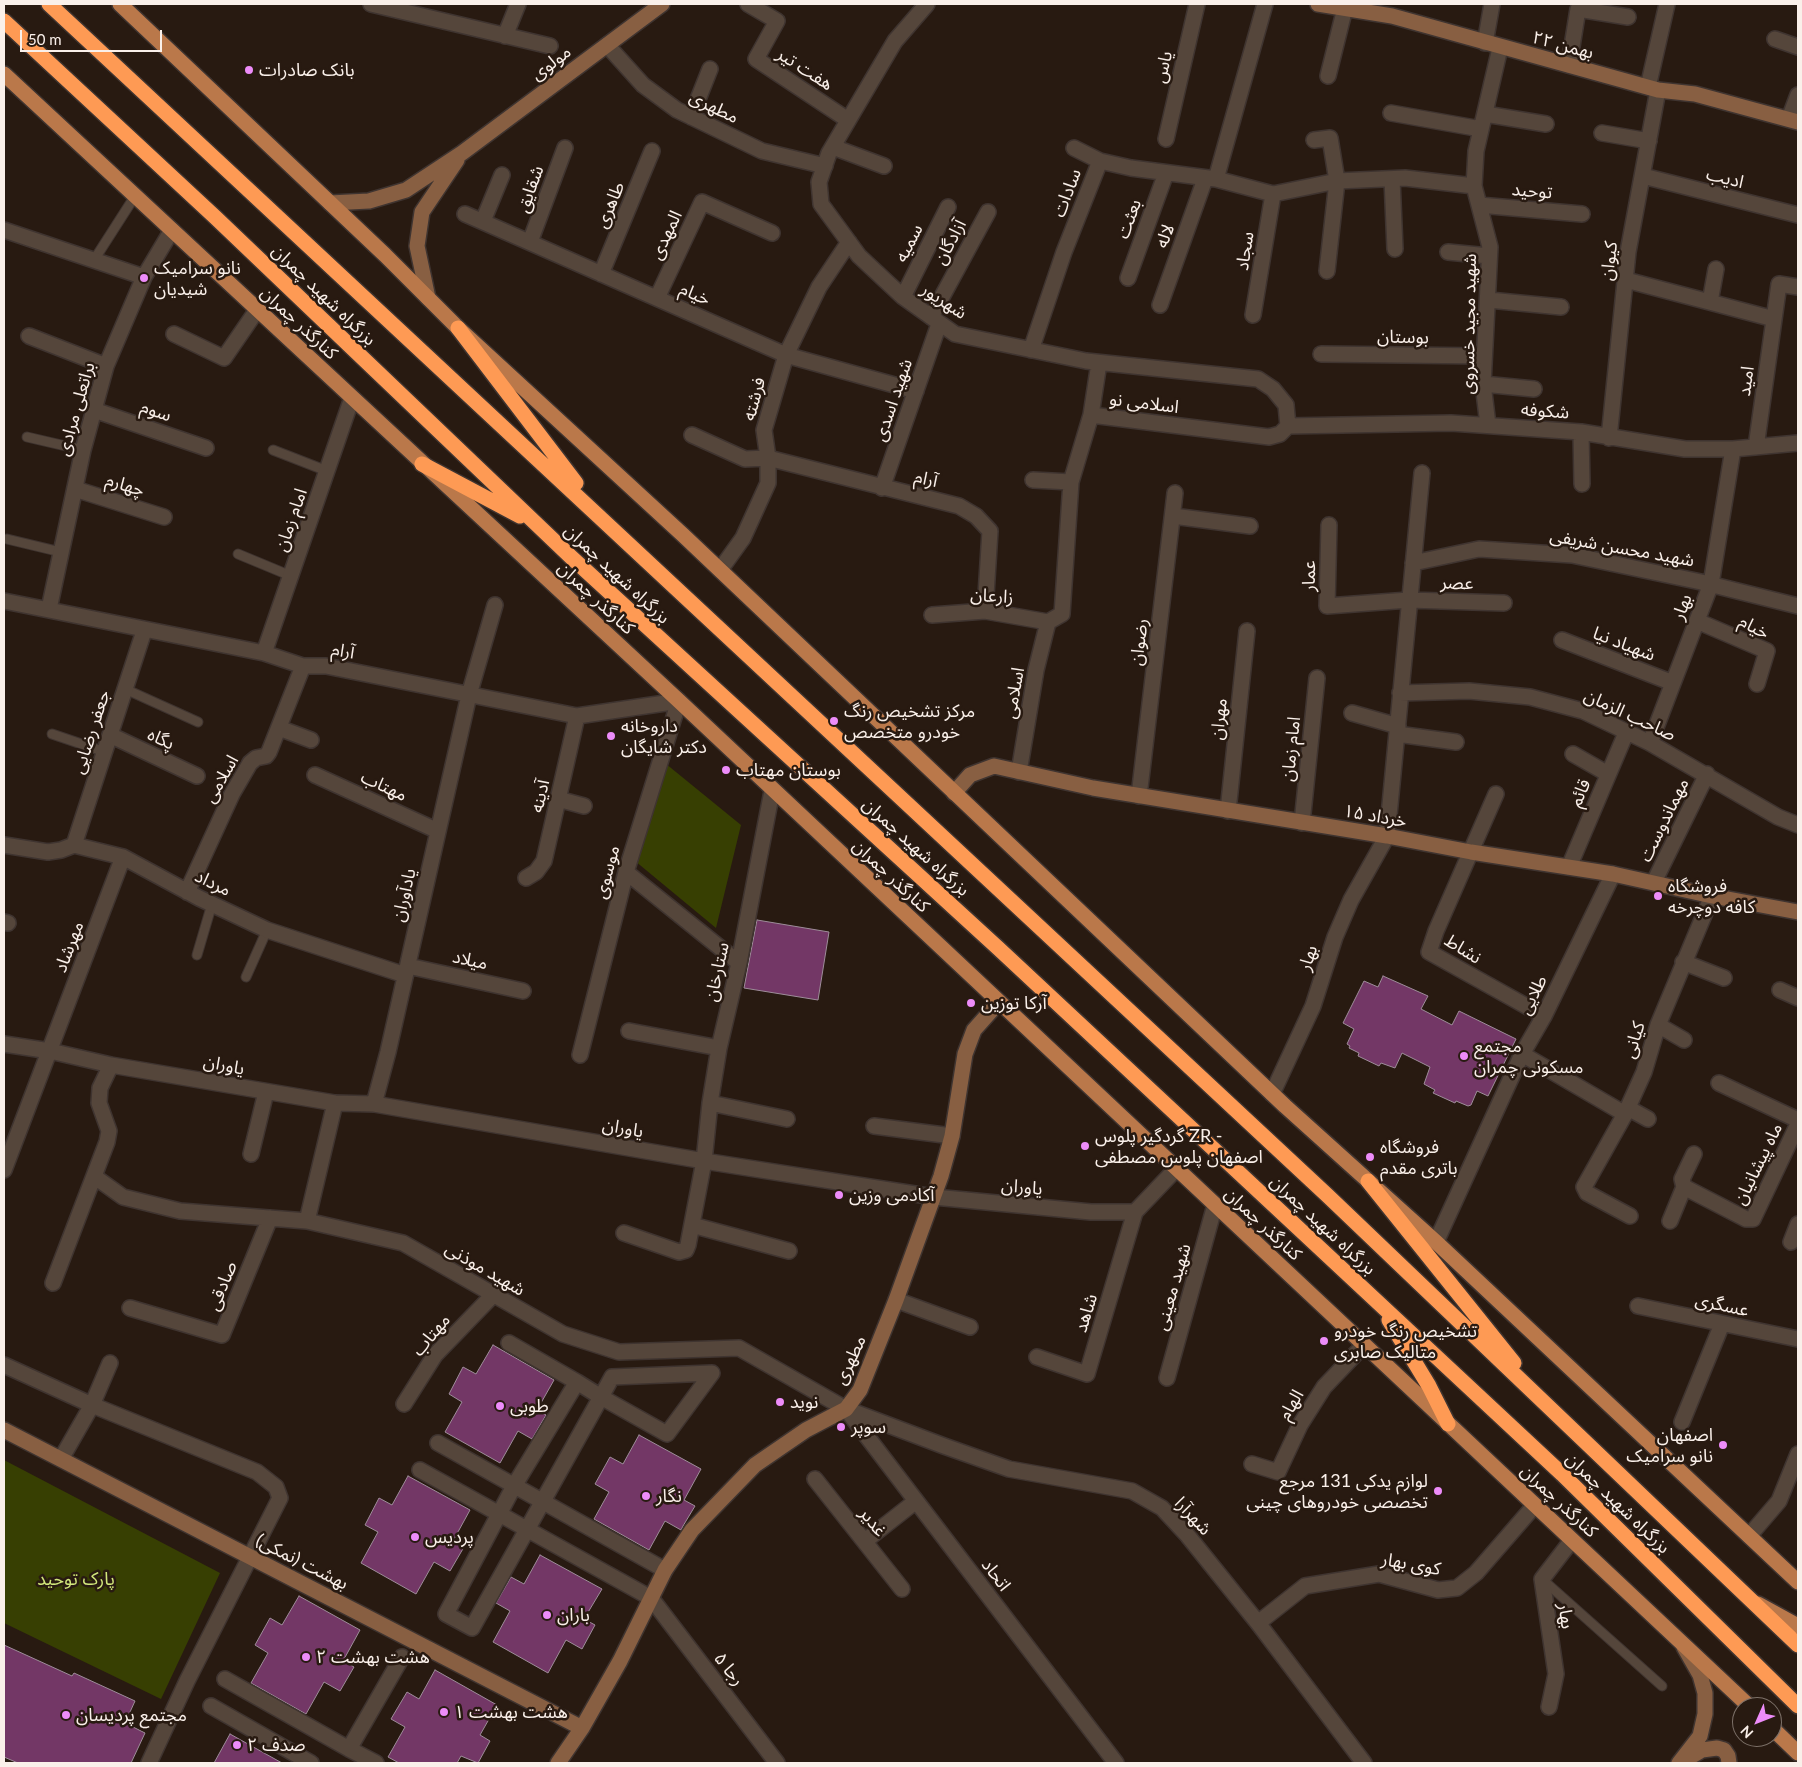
<!DOCTYPE html>
<meta charset="utf-8">
<style>
body{margin:0}
#map{position:relative;width:1802px;height:1767px;overflow:hidden;background:#281a11;font-family:Lato,sans-serif}
canvas{display:block}
.frame{position:absolute;inset:0;border:5px solid #faf0ea;pointer-events:none}
.north{position:absolute;left:1732px;top:1697px;width:50px;height:50px;box-sizing:border-box;background:#281a11;border:1px solid #7c7068;border-radius:50%;rotate:226deg;font-size:14px;font-weight:700;line-height:20px;text-align:center;color:#faf0ea}
.north::after{content:'';display:block;margin:auto;width:18px;height:22px;background:#ed8cf9;clip-path:polygon(50% 0,100% 100%,50% 72%,0 100%)}
.scale{position:absolute;left:20px;top:30px;width:142px;height:22px;box-sizing:border-box;border:2px solid #faf0ea;border-top:0;padding-left:6px;font-size:15px;line-height:18px;white-space:nowrap;color:#faf0ea;-webkit-text-stroke:4px #281a11;paint-order:stroke}
</style>
<div id="map">
<canvas width="1802" height="1767"></canvas>
<div class="frame"></div>
<div class="north">N</div>
<div class="scale">50 m</div>
</div>
<script>
const c = document.querySelector('canvas').getContext('2d');
c.lineJoin = 'round';
function fillPath(path, color) { c.fillStyle = color; c.fill(path, 'evenodd'); }
const toPath = rows => new Path2D(rows.map(r => 'M' + r).join(''));
function stroke(path, color, width, dash) { c.strokeStyle = color; c.lineWidth = width; c.lineCap = dash ? 'butt' : 'round'; c.setLineDash(dash || []); c.stroke(path); }
function label(font, color, halo, rows, align = 'center') {
  c.font = font + ' Lato,"Noto Sans Arabic",sans-serif'; c.lineWidth = 5; c.setLineDash([]); c.textBaseline = 'middle'; c.strokeStyle = halo; c.fillStyle = color; for (const [text, x, y, turn = 0] of rows) {
    c.save(); c.translate(x, y); c.rotate((+turn || 0) * Math.PI / 180); c.textAlign = isNaN(turn) ? turn : align; if (halo) c.strokeText(text, 0, 0); c.fillText(text, 0, 0); c.restore();
  }
}
fillPath(toPath([
 [660,759,741,825,716,928,629,856],
 [4,1460,220,1573,161,1699,4,1623]
]), '#373f02');
const building = toPath([
 [757,920,829,932,818,1000,744,988,757,920],
 [1383,976,1428,996,1421,1009,1452,1025,1459,1011,1516,1039,1488,1096,1477,1091,1471,1105,1468,1106,1456,1101,1455,1103,1433,1093,1435,1090,1424,1084,1430,1067,1402,1053,1395,1068,1381,1063,1379,1066,1358,1056,1359,1053,1349,1048,1350,1046,1347,1044,1354,1029,1343,1023,1364,981,1378,987,1383,976],
 [493,1345,554,1380,537,1410,546,1415,532,1439,518,1431,500,1463,445,1432,462,1402,449,1394,463,1367,476,1374,493,1345],
 [639,1435,701,1469,684,1500,695,1506,683,1526,681,1530,665,1521,649,1550,594,1519,609,1492,595,1484,610,1457,623,1464,639,1435],
 [408,1476,470,1510,453,1541,464,1547,450,1571,434,1562,416,1594,361,1563,378,1532,365,1525,379,1498,392,1505,408,1476],
 [540,1555,602,1589,584,1619,595,1625,582,1649,566,1640,548,1673,493,1642,510,1611,496,1603,511,1577,524,1584,540,1555],
 [299,1596,360,1630,343,1661,354,1667,340,1691,324,1682,306,1714,251,1683,268,1653,255,1645,270,1618,282,1625,299,1596],
 [4,1645,72,1676,74,1673,135,1701,125,1723,145,1733,131,1763,18,1763,4,1757,4,1645],
 [435,1670,497,1705,480,1735,490,1741,478,1763,461,1756,457,1763,399,1763,388,1757,405,1727,391,1719,407,1692,419,1699,435,1670],
 [230,1734,282,1763,214,1763,230,1734]
]);
fillPath(building, '#733766');
stroke(building, '#9e8d9a', 1);
const lane = toPath([
 [94,260,135,196],
 [27,437,83,450],
 [273,450,327,471],
 [7,539,61,552],
 [238,554,291,576],
 [125,689,198,722],
 [52,734,105,752],
 [197,955,212,904],
 [246,977,267,930],
 [1542,1579,1662,1686]
]);
const street = toPath([
 [371,4,550,46],
 [748,4,777,21,756,59,848,120],
 [927,4,895,41,829,153,819,182,821,204,859,256,903,297,955,334,1086,361,1258,379,1273,389,1286,405,1288,426],
 [505,36,518,4],
 [1775,39,1798,47],
 [1485,43,1492,4],
 [607,45,643,85,677,110,762,151,825,166],
 [1569,65,1578,9,1628,17],
 [1328,76,1345,8],
 [1648,87,1667,4],
 [1391,113,1481,129],
 [1485,114,1546,124],
 [691,117,710,69],
 [1789,119,1798,95],
 [1602,133,1649,141],
 [1166,139,1197,4],
 [1314,140,1330,138,1337,181,1327,271],
 [833,147,884,166],
 [1074,148,1100,161],
 [1643,176,1798,215],
 [1216,179,1265,4],
 [1392,179,1395,249],
 [1479,205,1582,214],
 [465,214,786,355,916,391],
 [483,221,502,175],
 [4,230,144,277],
 [530,242,565,148],
 [1448,252,1489,256],
 [601,274,652,151],
 [1128,278,1166,173],
 [1626,280,1774,319],
 [903,297,948,207],
 [657,298,702,202,772,233],
 [1489,300,1561,307],
 [1710,302,1716,269],
 [1160,305,1205,179],
 [1253,315,1273,194],
 [931,317,988,212],
 [174,334,224,358,257,310],
 [29,336,106,366],
 [1031,350,1064,252,1100,161,1131,168,1216,179,1273,194,1337,181,1405,178,1474,186],
 [1321,354,1484,356],
 [1483,384,1534,389],
 [94,410,206,448],
 [1091,415,1099,363],
 [1488,425,1483,384,1490,247,1474,186,1476,151,1500,48],
 [1288,426,1451,423,1581,432,1685,449,1733,449,1798,443],
 [1581,432,1582,484],
 [692,435,745,459,768,458,959,506,976,516,990,531,985,611],
 [1609,438,1628,252,1658,90],
 [1756,447,1779,284,1798,287],
 [1033,480,1071,482],
 [882,488,939,324],
 [75,489,164,517],
 [1173,516,1250,526],
 [1329,525,1327,606,1409,600,1504,603],
 [1413,563,1479,549,1572,555,1701,582,1798,606],
 [720,570,743,538,768,483,768,458,764,430,786,355,819,287,849,242],
 [4,601,264,653,303,666,326,666,577,716,679,701,626,872,580,1055],
 [49,609,83,450,106,366,144,277,172,230],
 [932,615,985,611,1048,622],
 [1697,621,1767,651,1757,684],
 [1048,622,1062,614,1071,482,1091,415,1269,437,1280,434,1288,426],
 [1562,640,1673,683],
 [264,653,352,398],
 [1400,693,1469,691,1530,697,1583,711,1650,743,1778,817,1798,825],
 [1352,713,1398,726],
 [279,728,311,740],
 [1397,734,1456,742],
 [110,735,197,776],
 [1650,743,1711,584,1733,449],
 [1573,754,1608,774],
 [1019,772,1036,670,1048,622],
 [315,775,438,831],
 [1496,794,1436,931,1429,952,1544,1016],
 [1139,796,1175,493],
 [558,799,584,806],
 [1228,811,1247,631],
 [1302,823,1317,678],
 [4,845,48,852,61,850,74,845,123,857,199,898,267,930,405,975],
 [74,845,144,631],
 [1569,867,1626,733],
 [626,872,739,963],
 [526,878,536,872,544,861,577,716],
 [1654,882,1707,774],
 [187,892,232,794,250,763,256,758,266,756,269,752,303,666],
 [4,922,8,923],
 [1683,962,1724,978],
 [408,966,523,991],
 [1780,990,1798,998],
 [1658,1025,1684,1040],
 [629,1031,719,1048],
 [4,1044,50,1051,111,1065,335,1103,374,1104,704,1161,934,1197,1091,1212,1135,1212,1176,1169],
 [1522,1054,1625,1114],
 [1719,1083,1798,1120],
 [1272,1094,1313,1006,1335,937,1351,900,1387,836,1422,473],
 [710,1103,787,1119],
 [374,1104,388,1052,469,695,495,605],
 [1628,1108,1648,1119],
 [874,1126,952,1136],
 [251,1154,266,1092],
 [4,1170,123,857],
 [95,1177,123,1197,180,1211,307,1221,403,1243,563,1334,619,1352,739,1348,846,1409,944,1446,1009,1469,1132,1491,1162,1508,1188,1536,1258,1623,1364,1763],
 [1684,1187,1746,1219,1753,1219,1798,1124],
 [1630,1216,1587,1193,1584,1187,1625,1114,1644,1072,1658,1025,1712,896],
 [307,1221,335,1103],
 [1670,1221,1684,1187,1682,1179,1694,1154],
 [692,1225,789,1251],
 [624,1233,679,1252,686,1250,688,1245,704,1161,710,1103,719,1048,739,963,772,791],
 [1436,1242,1522,1054,1544,1016,1613,874],
 [1791,1242,1798,1224],
 [53,1283,107,1142,109,1131,99,1103,100,1088,111,1065],
 [896,1300,970,1327],
 [1638,1306,1798,1339],
 [130,1308,222,1335,270,1218],
 [509,1343,577,1382,601,1397,612,1377,712,1373,667,1434,601,1397,472,1628,446,1614,514,1486,577,1382],
 [1037,1357,1087,1374,1135,1212],
 [4,1365,92,1405,257,1472,276,1487,280,1498,187,1681,149,1763],
 [1167,1378,1215,1205],
 [404,1404,435,1355,492,1296],
 [846,1409,1116,1763],
 [1682,1422,1722,1324],
 [438,1443,665,1570],
 [61,1459,92,1405,110,1363],
 [1252,1464,1278,1472,1300,1425,1324,1387,1364,1345],
 [420,1470,651,1598,777,1763],
 [815,1479,902,1589],
 [1749,1536,1779,1501,1798,1454],
 [865,1541,916,1501],
 [1258,1623,1305,1586,1379,1574,1438,1590,1457,1588,1476,1573,1535,1505],
 [225,1679,349,1749],
 [211,1706,311,1763],
 [1549,1707,1556,1674,1542,1579,1572,1540],
 [376,1763,349,1749,402,1657]
]);
const secondary = toPath([
 [1318,4,1392,16,1658,90,1695,94,1798,122],
 [330,203,369,201,406,190,462,153,662,4],
 [428,298,417,246,422,212,457,160],
 [954,793,970,775,994,766,1093,788,1387,836,1471,852,1613,874,1712,896,1798,912],
 [4,1430,582,1728],
 [1685,1760,1702,1750,1717,1748,1724,1750,1728,1756,1729,1763],
 [558,1763,582,1728,620,1661,665,1570,692,1530,755,1465,806,1430,846,1409,860,1390,896,1300,941,1176,952,1136,965,1054,974,1030,999,1002],
 [1679,1763,1700,1736,1705,1714,1705,1693,1700,1675,1684,1647]
]);
const primary = toPath([
 [120,4,385,255,458,328,683,535,1285,1106,1436,1242,1798,1582],
 [4,74,679,701,1750,1707],
 [1758,1604,1798,1626],
 [1772,1728,1798,1753]
]);
const highway = toPath([
 [49,4,1328,1196,1798,1645],
 [4,21,215,217,571,557,998,948,1562,1474,1798,1706],
 [458,328,576,483],
 [422,464,520,516],
 [1368,1181,1514,1363],
 [1389,1320,1429,1386,1448,1424]
]);
stroke(lane, '#3f3430', 11);
stroke(street, '#3f3430', 18);
stroke(secondary, '#3f3430', 18);
stroke(primary, '#3f3430', 18);
stroke(highway, '#3f3430', 18);
stroke(lane, '#55463b', 9);
stroke(street, '#55463b', 15);
stroke(secondary, '#885f42', 15);
stroke(primary, '#ba784a', 15);
stroke(highway, '#fe9a54', 15);
for (const [x, y, r, color] of [
 [249,70,5,"#ed8cf9"],
 [144,278,5,"#ed8cf9"],
 [834,721,5,"#ed8cf9"],
 [611,736,5,"#ed8cf9"],
 [726,770,5,"#ed8cf9"],
 [1658,896,5,"#ed8cf9"],
 [971,1003,5,"#ed8cf9"],
 [1464,1056,5,"#ed8cf9"],
 [1085,1146,5,"#ed8cf9"],
 [1370,1157,5,"#ed8cf9"],
 [839,1195,5,"#ed8cf9"],
 [1324,1341,5,"#ed8cf9"],
 [780,1402,5,"#ed8cf9"],
 [500,1406,5,"#ed8cf9"],
 [841,1427,5,"#ed8cf9"],
 [1723,1445,5,"#ed8cf9"],
 [1438,1491,5,"#ed8cf9"],
 [646,1496,5,"#ed8cf9"],
 [415,1537,5,"#ed8cf9"],
 [547,1615,5,"#ed8cf9"],
 [306,1657,5,"#ed8cf9"],
 [444,1712,5,"#ed8cf9"],
 [66,1715,5,"#ed8cf9"],
 [237,1745,5,"#ed8cf9"]
]) { const dot = new Path2D(); dot.arc(x, y, r, 0, 2 * Math.PI); c.fillStyle = color; c.fill(dot); stroke(dot, '#281a11', 2); }
label('18px', '#faf0ea', '#281a11', [
 ["۲۲ بهمن",1563,45,15],
 ["مولوی",551,63,-37],
 ["یاس",1163,67,-77],
 ["هفت تیر",805,69,33],
 ["مطهری",714,107,26],
 ["ادیب",1725,178,14],
 ["شقایق",530,189,-70],
 ["توحید",1532,191,5],
 ["سادات",1067,193,-69],
 ["طاهری",610,205,-67],
 ["بعثت",1129,219,-70],
 ["المهدی",666,235,-65],
 ["لاله",1165,236,-70],
 ["آزادگان",950,242,-62],
 ["سمیه",909,243,-63],
 ["سجاد",1245,251,-81],
 ["کیوان",1609,261,-83],
 ["خیام",695,294,24],
 ["بزرگراه شهید چمران",324,295,44],
 ["شهریور",944,301,33],
 ["کنارگذر چمران",299,323,43],
 ["شهید مجید خسروی",1469,324,-89],
 ["بوستان",1403,337,1],
 ["امید",1746,381,-82],
 ["فرشته",754,399,-75],
 ["شهید اسدی",893,400,-71],
 ["اسلامی نو",1144,403,7],
 ["براتعلی مرادی",76,409,-74],
 ["سوم",156,411,19],
 ["شکوفه",1545,411,4],
 ["آرام",926,479,13],
 ["چهارم",125,485,17],
 ["امام زمان",291,520,-71],
 ["شهید محسن شریفی",1622,548,10],
 ["بزرگراه شهید چمران",617,574,43],
 ["عمار",1309,576,-89],
 ["عصر",1457,583,2],
 ["زارعان",992,596,4],
 ["کنارگذر چمران",596,598,43],
 ["بهار",1682,607,-69],
 ["خیام",1754,627,28],
 ["رضوان",1139,642,-83],
 ["شهیاد نیا",1624,644,21],
 ["آرام",343,651,10],
 ["اسلامی",1014,693,-80],
 ["صاحب الزمان",1630,715,25],
 ["مهران",1219,719,-84],
 ["جعفر رضایی",91,732,-72],
 ["پگاه",161,739,25],
 ["امام زمان",1291,749,-84],
 ["اسلامی",221,779,-60],
 ["مهتاب",384,786,25],
 ["قائم",1580,793,-67],
 ["آدینه",540,796,-77],
 ["۱۵ خرداد",1375,816,10],
 ["مهماندوست",1664,820,-64],
 ["بزرگراه شهید چمران",916,847,42],
 ["موسوی",607,872,-75],
 ["کنارگذر چمران",891,876,43],
 ["مرداد",213,883,26],
 ["یادآوران",404,895,-77],
 ["مهرشاد",69,947,-69],
 ["نشاط",1463,949,32],
 ["بهار",1308,958,-72],
 ["میلاد",470,960,12],
 ["ستارخان",717,972,-78],
 ["طلایی",1533,995,-63],
 ["کیانی",1634,1040,-73],
 ["یاوران",224,1065,11],
 ["یاوران",623,1128,10],
 ["ماه پیشانیان",1758,1164,-64],
 ["یاوران",1022,1187,5],
 ["کنارگذر چمران",1263,1224,43],
 ["بزرگراه شهید چمران",1323,1225,43],
 ["شهید موذنی",485,1269,30],
 ["صادقی",222,1286,-68],
 ["شهید معینی",1173,1287,-74],
 ["عسگری",1722,1305,12],
 ["شاهد",1086,1313,-73],
 ["مهتاب",431,1335,-50],
 ["مطهری",850,1360,-65],
 ["الهام",1291,1405,-60],
 ["کنارگذر چمران",1559,1501,43],
 ["بزرگراه شهید چمران",1618,1503,44],
 ["شهرآرا",1193,1516,47],
 ["غدیر",873,1522,52],
 ["بهشت (نمکی)",302,1562,27],
 ["کوی بهار",1411,1564,10],
 ["اتحاد",996,1575,53],
 ["بهار",1566,1616,82],
 ["رجا ۵",729,1669,52]
]);
label('18px', '#faf0ea', '#281a11', [
 ["بانک صادرات",259,70],
 ["نانو سرامیک",154,268],
 ["شیدیان",154,289],
 ["مرکز تشخیص رنگ",844,711],
 ["خودرو متخصص",844,732],
 ["داروخانه",621,726],
 ["دکتر شایگان",621,747],
 ["بوستان مهتاب",736,770],
 ["فروشگاه",1668,886],
 ["کافه دوچرخه",1668,907],
 ["آرکا توزین",981,1003],
 ["مجتمع",1474,1046],
 ["مسکونی چمران",1474,1067],
 ["گردگیر پلوس ZR -",1095,1136],
 ["اصفهان پلوس مصطفی",1095,1157],
 ["فروشگاه",1380,1147],
 ["باتری مقدم",1380,1168],
 ["آکادمی وزین",849,1195],
 ["تشخیص رنگ خودرو",1334,1331],
 ["متالیک صابری",1334,1352],
 ["نوید",790,1402],
 ["طوبی",510,1406],
 ["سوپر",851,1427],
 ["اصفهان",1713,1435,"right"],
 ["نانو سرامیک",1713,1456,"right"],
 ["لوازم یدکی 131 مرجع",1428,1481,"right"],
 ["تخصصی خودروهای چینی",1428,1502,"right"],
 ["نگار",656,1496],
 ["پردیس",425,1537],
 ["باران",557,1615],
 ["هشت بهشت ۲",316,1657],
 ["هشت بهشت ۱",454,1712],
 ["مجتمع پردیسان",76,1715],
 ["صدف ۲",247,1745]
], 'left');
label('18px', '#d2e77b', '#281a11', [
 ["پارک توحید",76,1579]
]);
</script>
